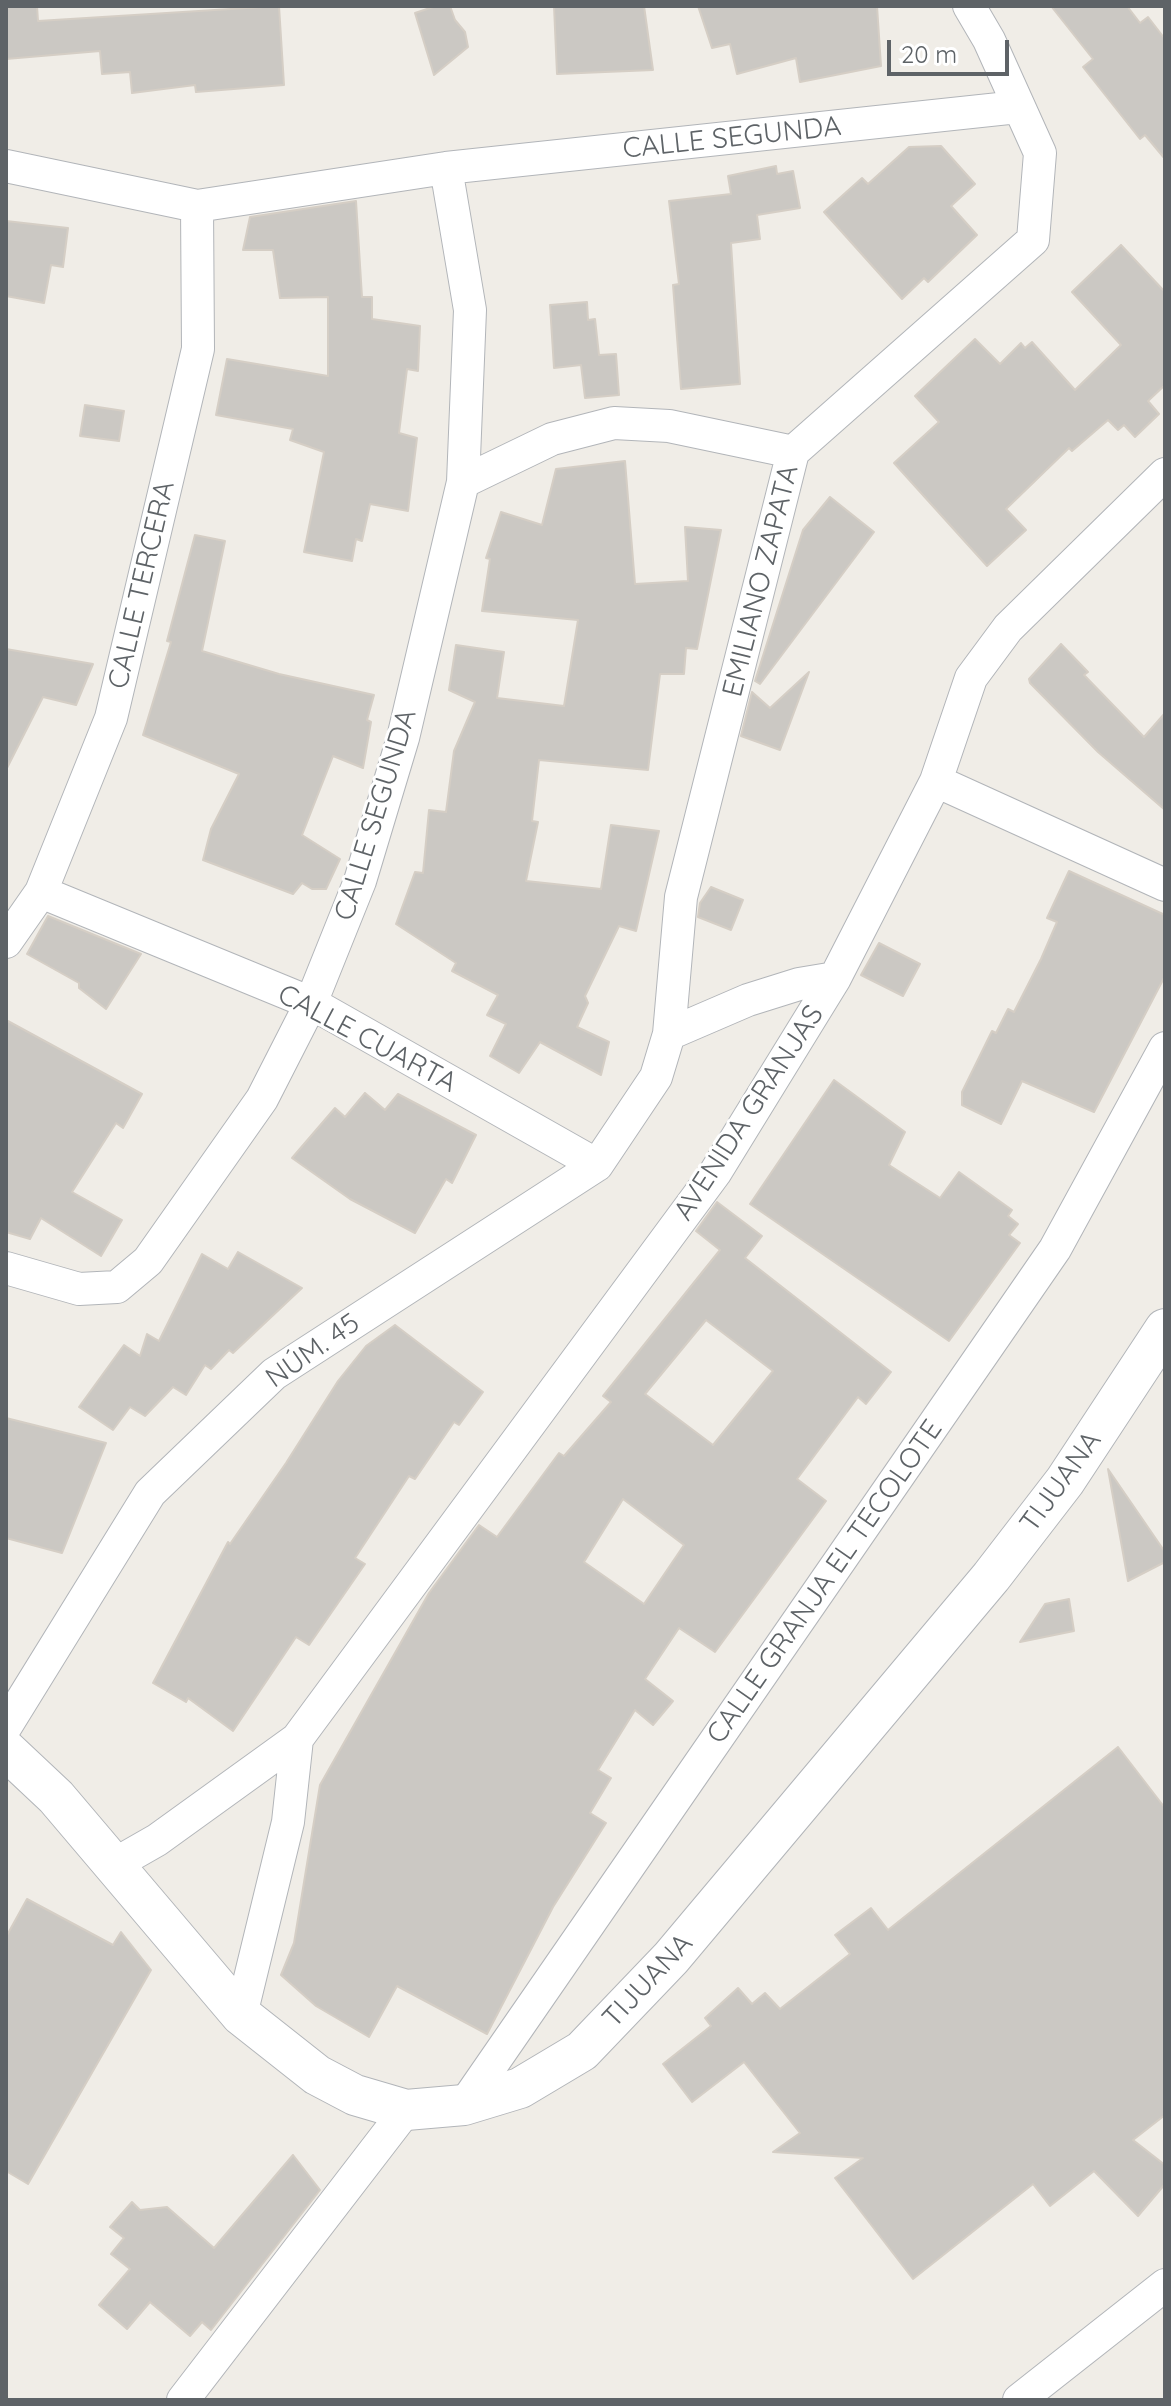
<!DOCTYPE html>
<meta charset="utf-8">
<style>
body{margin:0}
#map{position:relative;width:1171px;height:2406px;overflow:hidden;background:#f0ede7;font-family:Quicksand,sans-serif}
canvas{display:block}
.frame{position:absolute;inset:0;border:8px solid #5e6367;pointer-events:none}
.scale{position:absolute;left:887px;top:40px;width:122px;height:36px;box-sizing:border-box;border:4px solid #5e6367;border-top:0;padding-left:10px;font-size:24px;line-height:28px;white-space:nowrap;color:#5e6367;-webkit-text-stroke:6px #fff;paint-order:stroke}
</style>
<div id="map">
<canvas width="1171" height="2406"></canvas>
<div class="frame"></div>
<div class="scale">20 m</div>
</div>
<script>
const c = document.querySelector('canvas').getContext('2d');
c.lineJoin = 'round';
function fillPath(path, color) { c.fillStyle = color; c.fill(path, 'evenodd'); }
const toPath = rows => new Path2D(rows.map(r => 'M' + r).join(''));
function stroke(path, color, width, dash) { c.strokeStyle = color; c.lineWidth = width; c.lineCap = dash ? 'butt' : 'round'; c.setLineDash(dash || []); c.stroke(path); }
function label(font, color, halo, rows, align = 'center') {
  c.font = font + ' Quicksand,sans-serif'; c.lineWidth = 6; c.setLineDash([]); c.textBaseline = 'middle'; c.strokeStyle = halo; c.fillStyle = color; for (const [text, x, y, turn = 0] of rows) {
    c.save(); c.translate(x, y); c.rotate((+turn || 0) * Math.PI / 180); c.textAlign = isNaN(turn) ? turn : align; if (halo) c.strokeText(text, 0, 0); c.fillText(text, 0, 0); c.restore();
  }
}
const building = toPath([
 [6,6,37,6,38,21,279,6,284,85,196,92,195,85,132,93,130,72,102,74,100,51,6,59,6,6],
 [436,6,450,6,455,20,465,32,468,47,434,75,415,13,436,6],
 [554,6,644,6,653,70,557,74,554,6],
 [698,6,877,6,881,66,800,82,796,58,737,74,730,44,712,48,698,6],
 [1051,6,1127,6,1140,23,1148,17,1165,39,1165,159,1145,135,1140,139,1083,67,1093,59,1051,6],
 [941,146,975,184,951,206,977,235,928,282,924,278,902,299,824,212,862,178,868,184,909,147,941,146],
 [776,166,777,174,793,171,800,208,757,215,760,239,731,243,740,384,681,389,673,285,679,284,669,201,731,194,728,176,776,166],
 [356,201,362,297,372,297,372,319,420,326,418,371,407,369,399,433,417,438,408,511,370,504,362,541,356,539,352,561,304,552,324,452,290,440,293,429,216,415,227,359,328,376,328,297,280,298,273,250,243,250,250,217,356,201],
 [6,221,68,228,63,267,51,265,44,303,6,296,6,221],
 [1121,245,1165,292,1165,385,1148,401,1159,414,1135,437,1124,425,1118,430,1108,420,1072,451,1069,448,1006,509,1026,530,987,566,894,463,939,422,915,396,975,339,1000,364,1021,343,1025,348,1032,342,1075,390,1121,345,1072,292,1121,245],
 [587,302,588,320,595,319,599,355,616,354,619,395,585,398,581,365,554,368,550,305,587,302],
 [85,405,124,411,119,441,80,436,85,405],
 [625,461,635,584,688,581,685,527,721,530,697,649,686,648,684,674,660,674,648,770,539,760,532,821,538,822,526,881,601,889,611,825,659,831,636,931,619,926,585,996,588,1003,577,1027,609,1042,601,1075,540,1042,519,1073,490,1056,506,1024,487,1015,498,995,452,971,456,963,396,924,415,872,423,873,429,810,446,812,454,751,475,702,449,690,456,645,504,652,497,698,564,706,578,620,482,611,490,559,486,558,501,512,542,525,556,469,625,461],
 [830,497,874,532,760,684,755,681,803,530,830,497],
 [195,535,225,541,202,651,279,674,374,695,367,720,371,722,363,768,333,756,302,835,340,859,326,889,312,889,302,883,293,894,203,860,211,829,239,774,143,735,171,642,167,641,195,535],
 [1061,644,1088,672,1084,675,1144,737,1165,713,1165,810,1098,752,1030,683,1029,679,1061,644],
 [6,649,93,664,76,705,43,697,6,770,6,649],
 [809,672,780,750,741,736,752,692,770,708,809,672],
 [1069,871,1165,915,1165,976,1094,1112,1022,1081,1001,1124,962,1105,962,1092,992,1031,996,1033,1008,1009,1014,1012,1041,959,1057,922,1047,918,1069,871],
 [711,887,743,900,731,930,698,917,700,903,711,887],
 [48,916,141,954,106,1009,79,988,79,983,27,954,48,916],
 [879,943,920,964,903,996,861,975,879,943],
 [6,1020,142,1094,123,1128,116,1123,72,1192,122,1220,101,1256,41,1218,30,1239,6,1232,6,1020],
 [834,1080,905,1132,889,1165,940,1198,959,1172,1012,1210,1008,1216,1018,1224,1009,1235,1020,1243,949,1341,750,1204,834,1080],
 [365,1093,385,1110,398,1094,476,1135,452,1183,446,1179,415,1233,350,1199,292,1158,335,1108,345,1117,365,1093],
 [717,1202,762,1236,745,1258,891,1372,866,1404,858,1397,797,1479,826,1501,715,1652,679,1628,645,1679,673,1701,653,1725,635,1710,598,1770,611,1778,590,1813,606,1823,553,1907,487,2034,397,1986,369,2037,316,2006,281,1975,294,1943,320,1785,429,1593,479,1525,497,1537,559,1453,564,1456,611,1402,603,1396,720,1250,696,1231,717,1202],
 [706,1320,773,1371,713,1445,645,1394,706,1320],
 [623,1499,684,1545,644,1604,584,1562,623,1499],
 [238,1252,302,1288,233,1353,229,1350,211,1369,205,1365,186,1395,173,1387,145,1416,130,1407,113,1430,79,1407,124,1345,140,1356,147,1334,159,1341,202,1254,228,1269,238,1252],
 [395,1325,483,1392,459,1425,454,1422,415,1479,409,1476,355,1558,365,1564,309,1645,296,1637,233,1731,188,1698,186,1702,153,1683,228,1542,230,1544,286,1463,338,1381,366,1346,395,1325],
 [6,1418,106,1443,62,1553,6,1538,6,1418],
 [1108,1469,1165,1552,1165,1562,1128,1581,1108,1469],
 [1069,1599,1074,1631,1020,1642,1045,1604,1069,1599],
 [1118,1747,1165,1808,1165,2115,1133,2140,1165,2165,1165,2184,1138,2216,1094,2171,1050,2206,1033,2184,913,2279,835,2178,863,2158,773,2152,800,2133,744,2062,692,2102,663,2064,711,2026,705,2018,738,1988,752,2004,765,1993,780,2009,850,1954,835,1935,871,1908,888,1930,1118,1747],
 [27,1899,113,1945,121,1932,151,1970,28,2184,6,2171,6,1937,27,1899],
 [293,2155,320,2190,211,2330,202,2322,190,2336,150,2302,127,2329,99,2305,130,2269,111,2254,124,2238,110,2227,132,2202,140,2210,167,2207,214,2248,293,2155]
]);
fillPath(building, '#cbc8c3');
stroke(building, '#d5cec5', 2);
const minor = toPath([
 [6,166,197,206,446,168,1018,107],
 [463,482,552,439,614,423,669,426,793,452],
 [936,781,1165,885],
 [41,892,311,1003,597,1165],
 [6,942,41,892,111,718,198,349,197,206],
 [669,1034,748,1000,799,984,835,978],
 [6,1268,79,1289,117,1287,148,1261,262,1099,311,1003,360,881,403,738,463,482,470,310,446,168],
 [6,1726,150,1493,274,1374,597,1165,656,1077,669,1034,681,897,793,452,1033,240,1040,153,989,40,969,6],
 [115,1864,157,1840,297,1739,715,1173,835,978,936,781,971,678,1008,628,1165,474],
 [241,2015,288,1822,297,1739],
 [464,2105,1055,1249,1165,1048],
 [183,2400,406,2110],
 [1019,2400,1165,2285]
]);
const tertiary = toPath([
 [6,1750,56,1797,241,2015,317,2075,355,2095,406,2110,464,2105,520,2088,582,2051,671,1958,991,1577,1065,1481,1165,1329]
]);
stroke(minor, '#b2b5b9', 34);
stroke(tertiary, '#b2b5b9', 42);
stroke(minor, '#fff', 32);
stroke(tertiary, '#fff', 40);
label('28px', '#5e6367', '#fff', [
 ["CALLE SEGUNDA",732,138,-6],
 ["EMILIANO ZAPATA",761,581,-76],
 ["CALLE TERCERA",142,585,-77],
 ["CALLE SEGUNDA",376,815,-73],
 ["CALLE CUARTA",367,1039,28],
 ["AVENIDA GRANJAS",749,1113,-57],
 ["NÚM. 45",313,1351,-35],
 ["TIJUANA",1061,1482,-54],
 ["CALLE GRANJA EL TECOLOTE",825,1582,-55],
 ["TIJUANA",648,1981,-47]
]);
</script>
